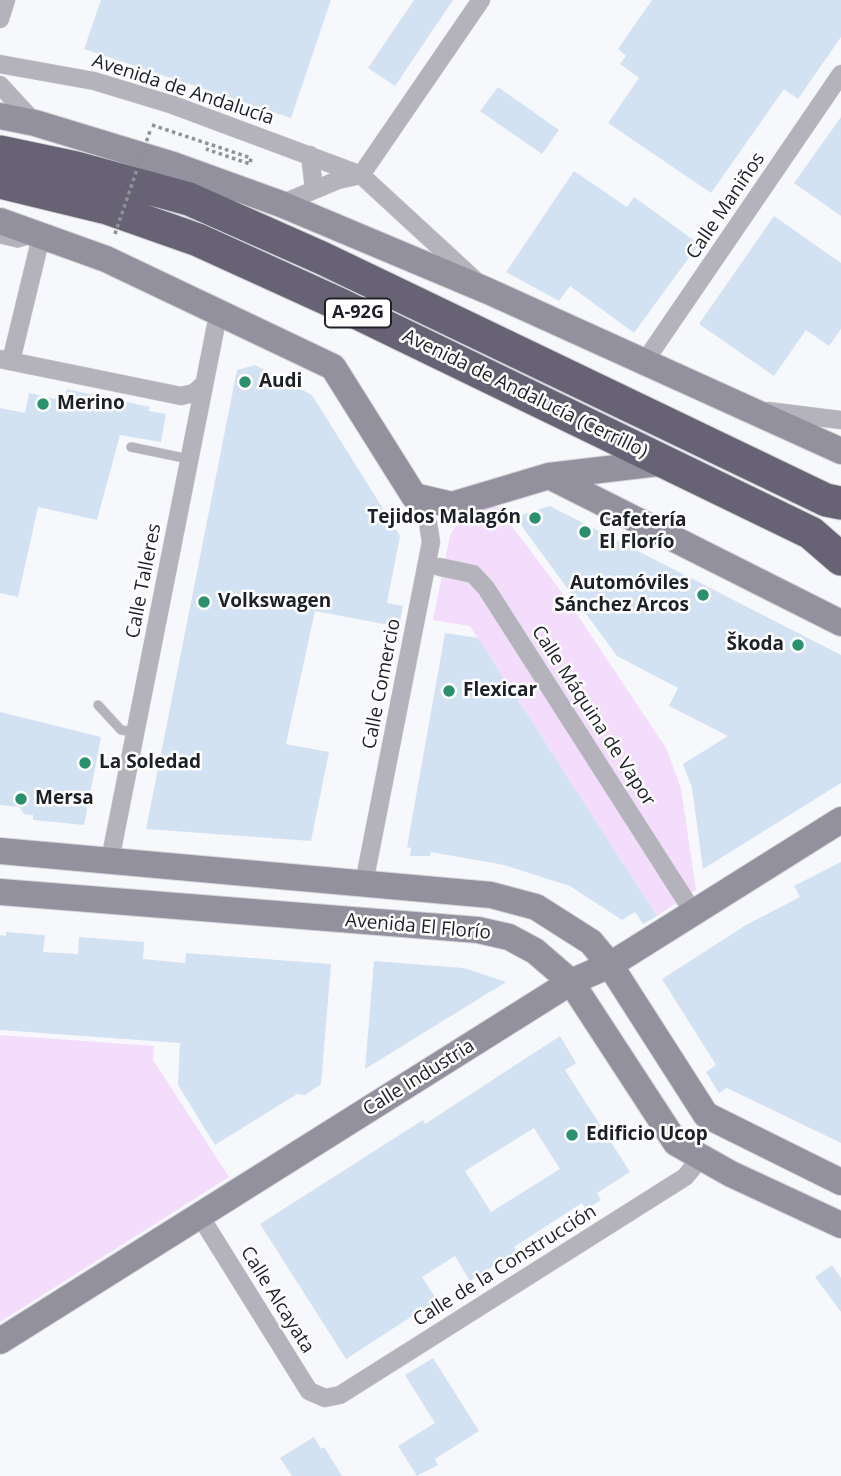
<!DOCTYPE html>
<meta charset="utf-8">
<style>
body{margin:0}
canvas{display:block;background:#f7f8fc}
</style>
<canvas width="841" height="1476"></canvas>
<script>
const c = document.querySelector('canvas').getContext('2d');
c.lineJoin = 'round';
function fillPath(path, color) { c.fillStyle = color; c.fill(path, 'evenodd'); }
const toPath = rows => new Path2D(rows.map(r => 'M' + r).join(''));
function stroke(path, color, width, dash) { c.strokeStyle = color; c.lineWidth = width; c.lineCap = dash ? 'butt' : 'round'; c.setLineDash(dash || []); c.stroke(path); }
function label(font, color, halo, rows, align = 'center') {
  c.font = font + ' "Open Sans",sans-serif'; c.lineWidth = 5; c.setLineDash([]); c.textBaseline = 'middle'; c.strokeStyle = halo; c.fillStyle = color; for (const [text, x, y, turn = 0] of rows) {
    c.save(); c.translate(x, y); c.rotate((+turn || 0) * Math.PI / 180); c.textAlign = isNaN(turn) ? turn : align; if (halo) c.strokeText(text, 0, 0); c.fillText(text, 0, 0); c.restore();
  }
}
fillPath(toPath([
 [496,505,566,598,666,748,681,788,696,890,657,916,470,626,433,620,450,535,459,521,475,511],
 [0,1035,154,1046,153,1060,229,1177,0,1322]
]), '#f3dcfc');
fillPath(toPath([
 [101,0,331,0,291,118,84,49],
 [414,0,453,0,395,86,368,68],
 [652,0,841,0,841,37,798,99,784,89,711,193,608,123,639,78,620,64,626,56,618,49],
 [498,87,559,130,542,154,480,111],
 [841,117,841,216,794,183],
 [574,171,627,207,634,197,699,244,634,333,570,286,559,301,506,272],
 [774,216,841,263,841,329,829,346,806,330,774,376,699,324],
 [255,365,312,395,400,536,387,603,403,606,399,627,315,611,286,744,329,752,311,841,146,829,237,370],
 [67,389,150,407,149,411,166,414,161,442,120,435,97,520,38,507,18,597,0,593,0,408,25,413,29,393,64,401],
 [550,506,841,655,841,783,703,869,692,788,683,764,728,736,669,706,678,688,617,656,515,517],
 [445,633,478,638,657,916,643,924,635,912,622,920,570,886,504,865,431,852,430,856,410,856,411,848,407,847],
 [0,712,101,737,84,825,33,820,33,815,24,814,19,807,0,805],
 [841,862,841,1143,727,1088,719,1093,706,1072,716,1065,662,979,746,925,800,897,794,886],
 [6,932,45,935,43,952,78,954,79,937,144,942,143,959,185,963,186,953,331,964,321,1084,305,1095,297,1094,215,1145,178,1085,180,1043,0,1030,0,935,6,936],
 [374,961,464,968,506,982,365,1069],
 [560,1036,576,1063,565,1070,630,1172,597,1193,601,1200,586,1210,582,1203,514,1247,517,1251,470,1281,455,1256,422,1277,437,1300,346,1359,260,1224,423,1120,425,1124],
 [534,1128,560,1169,491,1212,465,1171],
 [832,1265,841,1278,841,1312,815,1277],
 [433,1358,479,1431,435,1459,438,1465,417,1476,398,1446,435,1423,405,1375],
 [314,1437,321,1449,324,1447,342,1476,292,1476,280,1458]
]), '#d3e2f2');
const lane = toPath([
 [0,239,18,243,29,240],
 [131,447,189,459],
 [98,705,121,730,135,732]
]);
const street = toPath([
 [0,19,6,0],
 [0,64,94,81,173,105,361,175,475,280],
 [0,85,35,123],
 [310,155,314,189],
 [361,175,481,0],
 [281,204,338,180,361,175],
 [0,359,181,396,194,393,204,384],
 [11,361,41,237],
 [645,361,841,74],
 [768,411,841,420],
 [440,567,473,574,486,588,693,912],
 [110,860,219,310],
 [364,883,431,542,428,523,414,496],
 [200,1216,309,1391,325,1398,340,1395,685,1177,700,1159]
]);
const secondary = toPath([
 [0,116,35,123,173,165,281,204,488,291,841,451],
 [0,221,106,259,333,367,414,496,452,505,549,476,667,462],
 [549,476,841,623],
 [0,851,491,895,536,907,591,942,610,965,706,1115,841,1182],
 [0,892,478,930,509,937,535,951,571,982,676,1143,731,1174,841,1225],
 [0,1341,571,982,610,965,841,820]
]);
const highway = toPath([
 [0,152,76,168,189,199,322,258,826,500,841,503],
 [0,182,107,208,198,240,343,306,811,533,841,559]
]);
stroke(lane, '#d4d5da', 10);
stroke(street, '#d4d5da', 19);
stroke(secondary, '#d4d5da', 28);
stroke(highway, '#d4d5da', 35);
stroke(toPath([
 [152,125,251,158,250,164,206,149]
]), '#909197', 3.5, [3.5, 3.5]);
stroke(lane, '#b4b3bb', 9);
stroke(street, '#b4b3bb', 18);
stroke(secondary, '#93919d', 26);
stroke(highway, '#676375', 33);
stroke(toPath([
 [115,234,150,131]
]), '#909197', 3.5, [3.5, 3.5]);
for (const [x, y, r, color] of [
 [245,382,7,"#2a906d"],
 [43,404,7,"#2a906d"],
 [535,518,7,"#2a906d"],
 [585,532,7,"#2a906d"],
 [703,595,7,"#2a906d"],
 [204,602,7,"#2a906d"],
 [798,645,7,"#2a906d"],
 [449,691,7,"#2a906d"],
 [85,763,7,"#2a906d"],
 [21,799,7,"#2a906d"],
 [572,1135,7,"#2a906d"]
]) { const dot = new Path2D(); dot.arc(x, y, r, 0, 2 * Math.PI); c.fillStyle = color; c.fill(dot); stroke(dot, '#fff', 2.5); }
for (const [x, y, w] of [
 [358,313,66]
]) { const box = new Path2D(); box.roundRect(x - w / 2, y - 14.5, w, 29, 5); c.fillStyle = '#fff'; c.fill(box); stroke(box, '#1e2027', 2); }
label('bold 18px', '#1e2027', null, [
 ["A-92G",358,313]
]);
label('19px', '#1e2027', '#fff', [
 ["Avenida de Andalucía",183,90,18],
 ["Calle Maniños",726,206,-56],
 ["Avenida de Andalucía (Cerrillo)",525,394,26],
 ["Calle Talleres",144,581,-79],
 ["Calle Comercio",382,684,-79],
 ["Calle Máquina de Vapor",593,716,57],
 ["Avenida El Florío",418,927,5],
 ["Calle Industria",419,1078,-32],
 ["Calle de la Construcción",505,1266,-32],
 ["Calle Alcayata",277,1300,58]
]);
label('bold 19px', '#1e2027', '#fff', [
 ["Audi",259,382],
 ["Merino",57,404],
 ["Tejidos Malagón",521,518,"right"],
 ["Cafetería",599,521],
 ["El Florío",599,543],
 ["Automóviles",689,584,"right"],
 ["Sánchez Arcos",689,606,"right"],
 ["Volkswagen",218,602],
 ["Škoda",784,645,"right"],
 ["Flexicar",463,691],
 ["La Soledad",99,763],
 ["Mersa",35,799],
 ["Edificio Ucop",586,1135]
], 'left');
</script>
